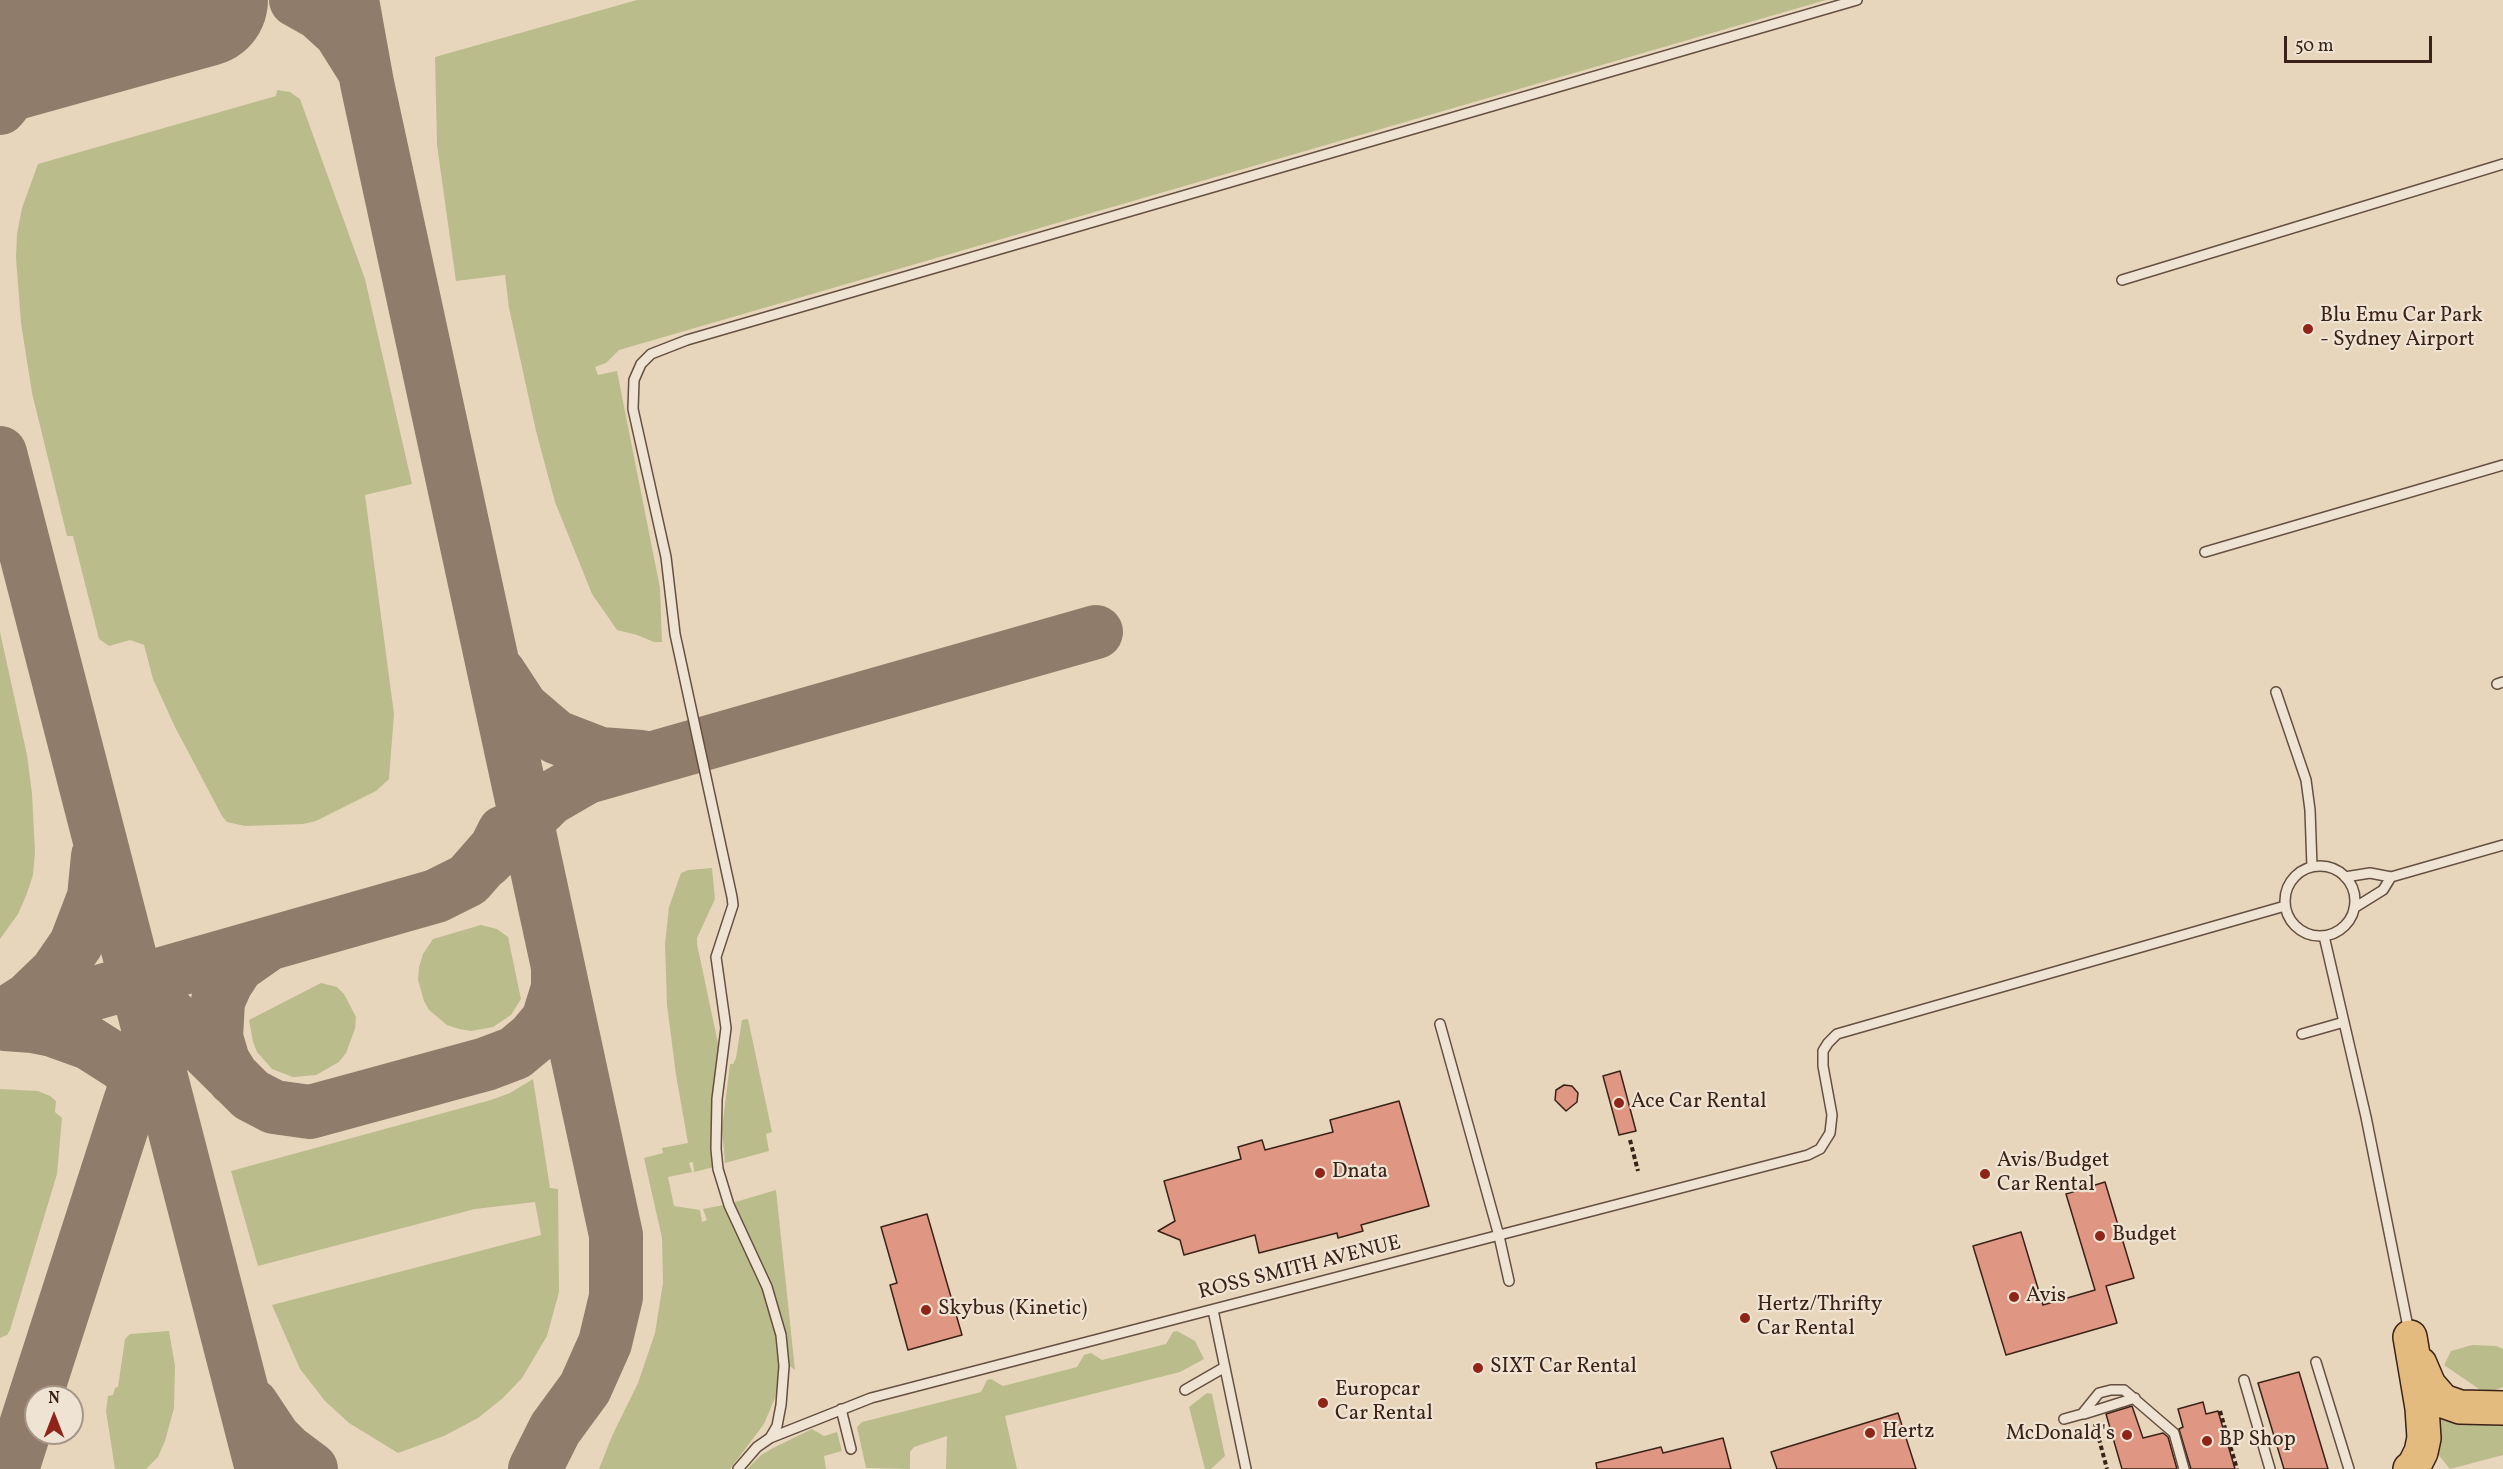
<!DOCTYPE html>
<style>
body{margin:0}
#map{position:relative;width:2503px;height:1469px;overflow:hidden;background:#e7d6bb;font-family:Vollkorn,serif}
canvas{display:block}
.north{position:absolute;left:24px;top:1385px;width:60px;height:60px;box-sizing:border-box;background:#efe4d3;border:2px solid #a79688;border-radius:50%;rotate:0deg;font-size:16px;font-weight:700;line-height:24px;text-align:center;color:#3a2218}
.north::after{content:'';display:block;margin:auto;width:21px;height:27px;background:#8f2418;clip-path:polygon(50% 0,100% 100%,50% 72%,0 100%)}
.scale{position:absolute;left:2284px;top:36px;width:148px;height:27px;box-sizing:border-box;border:3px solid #3a2218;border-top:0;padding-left:8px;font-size:18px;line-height:21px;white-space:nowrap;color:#3a2218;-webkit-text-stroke:4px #efe4d3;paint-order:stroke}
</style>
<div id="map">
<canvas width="2503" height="1469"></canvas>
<div class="north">N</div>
<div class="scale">50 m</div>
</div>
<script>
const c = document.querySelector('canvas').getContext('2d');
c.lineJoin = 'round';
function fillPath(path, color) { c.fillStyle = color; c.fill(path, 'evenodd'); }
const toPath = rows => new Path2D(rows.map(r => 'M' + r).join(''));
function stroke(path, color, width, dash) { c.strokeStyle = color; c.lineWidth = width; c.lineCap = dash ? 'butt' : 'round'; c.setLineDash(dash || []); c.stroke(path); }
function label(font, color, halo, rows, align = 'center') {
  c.font = font + ' Vollkorn,serif'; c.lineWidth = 4.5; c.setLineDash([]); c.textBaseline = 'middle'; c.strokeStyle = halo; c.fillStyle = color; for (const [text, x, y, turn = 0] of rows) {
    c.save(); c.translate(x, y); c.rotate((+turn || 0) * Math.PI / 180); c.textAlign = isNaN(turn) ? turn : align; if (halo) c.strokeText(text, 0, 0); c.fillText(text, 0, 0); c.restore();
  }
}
fillPath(toPath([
 [637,0,1826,0,619,350,606,363,595,367,598,375,617,371,660,588,662,642,654,642,637,635,617,630,592,594,555,502,536,431,509,308,505,275,456,281,437,145,435,57],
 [277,90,290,92,300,99,365,279,412,484,365,495,394,714,389,779,376,791,316,821,303,824,245,826,227,822,222,816,175,727,153,679,144,645,130,640,109,646,99,639,73,536,67,536,32,393,21,323,16,258,17,234,22,208,38,164,276,96],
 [0,632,27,755,32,794,35,852,33,875,26,896,18,914,0,939],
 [712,868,715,899,697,938,697,944,719,1048,711,1120,714,1167,694,1172,693,1162,689,1163,692,1172,668,1177,674,1206,700,1210,702,1222,707,1220,703,1209,724,1205,769,1303,780,1357,777,1393,764,1424,730,1469,599,1469,612,1436,638,1383,655,1333,663,1283,662,1238,644,1158,663,1153,662,1148,688,1143,676,1075,667,1005,665,944,669,907,681,873,688,870],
 [481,925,497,929,508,937,521,999,511,1015,493,1027,471,1031,459,1029,447,1025,429,1010,424,1001,418,980,419,967,423,954,433,939],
 [321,983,337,987,344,994,356,1017,355,1029,346,1053,339,1062,316,1075,293,1077,272,1069,257,1052,253,1042,249,1020],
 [748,1019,772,1132,766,1134,769,1151,725,1163,722,1129,730,1064,733,1064,736,1058,742,1020],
 [533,1079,550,1188,558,1189,559,1292,547,1336,522,1378,503,1398,478,1418,444,1436,398,1453,349,1423,325,1401,300,1369,272,1305,541,1235,535,1202,475,1209,258,1266,231,1171,491,1100,510,1093],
 [0,1089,38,1091,50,1096,56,1101,55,1112,62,1118,57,1174,10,1330,7,1335,0,1338],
 [776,1190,795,1370,787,1364,784,1331,777,1301,732,1203],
 [169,1331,175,1366,174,1408,165,1441,158,1457,146,1469,115,1469,106,1411,108,1396,113,1395,115,1388,118,1387,125,1339,130,1334],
 [1177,1331,1195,1341,1204,1359,1180,1372,1005,1416,1017,1469,946,1469,947,1436,914,1447,910,1452,910,1469,866,1468,857,1427,862,1422,981,1392,987,1380,991,1379,1003,1386,1077,1367,1084,1355,1091,1353,1102,1360,1166,1344,1173,1332],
 [2472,1345,2496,1346,2503,1349,2503,1387,2493,1391,2479,1389,2444,1365,2451,1351],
 [1207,1393,1212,1394,1225,1456,1211,1469,1205,1469,1189,1407],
 [2435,1415,2444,1419,2460,1421,2503,1416,2503,1455,2450,1469,2432,1447],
 [812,1429,824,1436,837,1432,842,1451,824,1456,826,1469,747,1469,761,1455,773,1448]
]), '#bbbc8c');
stroke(toPath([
 [296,0,319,13,340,32,362,67],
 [352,0,367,83,616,1235,616,1297,605,1343,585,1388,555,1429,535,1469],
 [0,8,29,17,55,21,113,21],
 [0,108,27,75,66,47,82,38,209,0],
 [0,453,262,1469],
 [499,673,522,708,556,737,600,754,641,757],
 [485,862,549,799,587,777,1096,632],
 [141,983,148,993,251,1095,274,1107,310,1112,486,1064,515,1053,533,1038,548,1020,558,988,558,969],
 [10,1011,29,999,56,973,76,944,94,897,98,856],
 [0,1020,436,896,468,880,496,848,504,832],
 [5,1024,33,1026,53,1030,89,1043,122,1064,148,1089,159,1105],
 [234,1079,223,1061,216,1037,218,1001,226,983,237,966,267,945],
 [252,1405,274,1438,287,1451,311,1469],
 [12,1469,130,1102,155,1033]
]), '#907c6a', 54);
stroke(toPath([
 [0,56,201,0]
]), '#907c6a', 134);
const building = toPath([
 [1620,1071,1636,1131,1619,1135,1603,1076,1620,1071],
 [1564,1085,1572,1086,1578,1093,1577,1102,1566,1111,1555,1100,1556,1090,1564,1085],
 [1399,1101,1429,1206,1361,1225,1363,1231,1338,1238,1337,1233,1259,1253,1255,1235,1184,1255,1180,1240,1158,1231,1175,1221,1164,1181,1241,1159,1238,1147,1262,1140,1265,1150,1333,1132,1330,1120,1399,1101],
 [2105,1182,2134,1278,2106,1286,2117,1323,2006,1355,1973,1246,2021,1232,2043,1305,2095,1290,2066,1194,2105,1182],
 [927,1214,962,1335,908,1350,890,1285,897,1283,881,1227,927,1214],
 [2299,1372,2328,1469,2284,1469,2258,1383,2299,1372],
 [2203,1402,2206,1414,2218,1411,2235,1469,2191,1469,2179,1429,2183,1427,2178,1409,2203,1402],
 [2132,1406,2143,1438,2163,1433,2168,1437,2177,1469,2122,1469,2106,1414,2132,1406],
 [1898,1413,1916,1469,1777,1469,1771,1452,1898,1413],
 [1723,1438,1731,1469,1597,1469,1596,1463,1661,1447,1663,1453,1723,1438]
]);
fillPath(building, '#df9683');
stroke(building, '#3a2218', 1.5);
const lane = toPath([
 [2122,280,2503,164],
 [2205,552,2503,465],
 [2497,684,2503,682],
 [2276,692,2306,780,2310,810,2312,867],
 '2285 901a35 35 0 1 1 70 0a35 35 0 1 1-70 0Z',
 [2345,877,2370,873,2391,877,2503,845],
 [2354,908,2383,890,2391,877],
 [2324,936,2366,1117,2409,1332],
 [1440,1024,1499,1236,1509,1281],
 [2302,1034,2344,1022],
 [1213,1310,1246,1469],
 [2316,1362,2349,1469],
 [2244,1380,2270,1469],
 [1185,1390,1225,1367],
 [841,1409,851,1449],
 [2084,1414,2135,1398],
 [2064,1419,2082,1414,2099,1393,2111,1390,2124,1390,2174,1433,2184,1469],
 [770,1438,777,1426,781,1405,784,1366,781,1335,767,1287,729,1205,718,1169,716,1149,717,1099,726,1028,716,957,733,905,732,897,675,634,666,557,633,409,634,380,641,364,651,354,687,340,1857,0],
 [738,1469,757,1447,770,1438,871,1398,1808,1155,1820,1149,1830,1133,1832,1115,1823,1066,1823,1051,1828,1043,1837,1034,2285,906]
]);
const highway = toPath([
 [2420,1364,2429,1385,2443,1401,2460,1407,2503,1408],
 [2410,1469,2414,1466,2421,1452,2424,1438,2422,1408,2410,1337]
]);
stroke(lane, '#654f41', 12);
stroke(highway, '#3a2218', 36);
stroke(toPath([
 [1630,1140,1638,1171],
 [2220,1411,2237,1469],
 [2095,1424,2107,1469]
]), '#3a2218', 4, [4.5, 3]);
stroke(lane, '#efe4d3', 9);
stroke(highway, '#e4bb7e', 33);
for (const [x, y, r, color] of [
 [2308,329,6,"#8f2418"],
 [1619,1103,6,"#8f2418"],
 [1320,1173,6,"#8f2418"],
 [1985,1174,6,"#8f2418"],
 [2100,1236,6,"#8f2418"],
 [2014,1297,6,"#8f2418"],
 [926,1310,6,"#8f2418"],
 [1745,1318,6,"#8f2418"],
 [1478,1368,6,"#8f2418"],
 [1323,1403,6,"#8f2418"],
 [1870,1433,6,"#8f2418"],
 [2127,1435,6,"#8f2418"],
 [2207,1441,6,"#8f2418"]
]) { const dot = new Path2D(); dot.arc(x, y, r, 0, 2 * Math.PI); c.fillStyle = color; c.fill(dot); stroke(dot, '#efe4d3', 2); }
label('21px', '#3a2218', '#efe4d3', [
 ["Blu Emu Car Park",2320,317],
 ["- Sydney Airport",2320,341],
 ["Ace Car Rental",1631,1103],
 ["Avis/Budget",1997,1162],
 ["Car Rental",1997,1186],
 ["Dnata",1332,1173],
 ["Budget",2112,1236],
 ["Avis",2026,1297],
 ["Hertz/Thrifty",1757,1306],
 ["Car Rental",1757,1330],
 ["Skybus (Kinetic)",938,1310],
 ["SIXT Car Rental",1490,1368],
 ["Europcar",1335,1391],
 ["Car Rental",1335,1415],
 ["Hertz",1882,1433],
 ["McDonald's",2115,1435,"right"],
 ["BP Shop",2219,1441]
], 'left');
label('21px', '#3a2218', '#efe4d3', [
 ["ROSS SMITH AVENUE",1300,1269,-14]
]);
</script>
